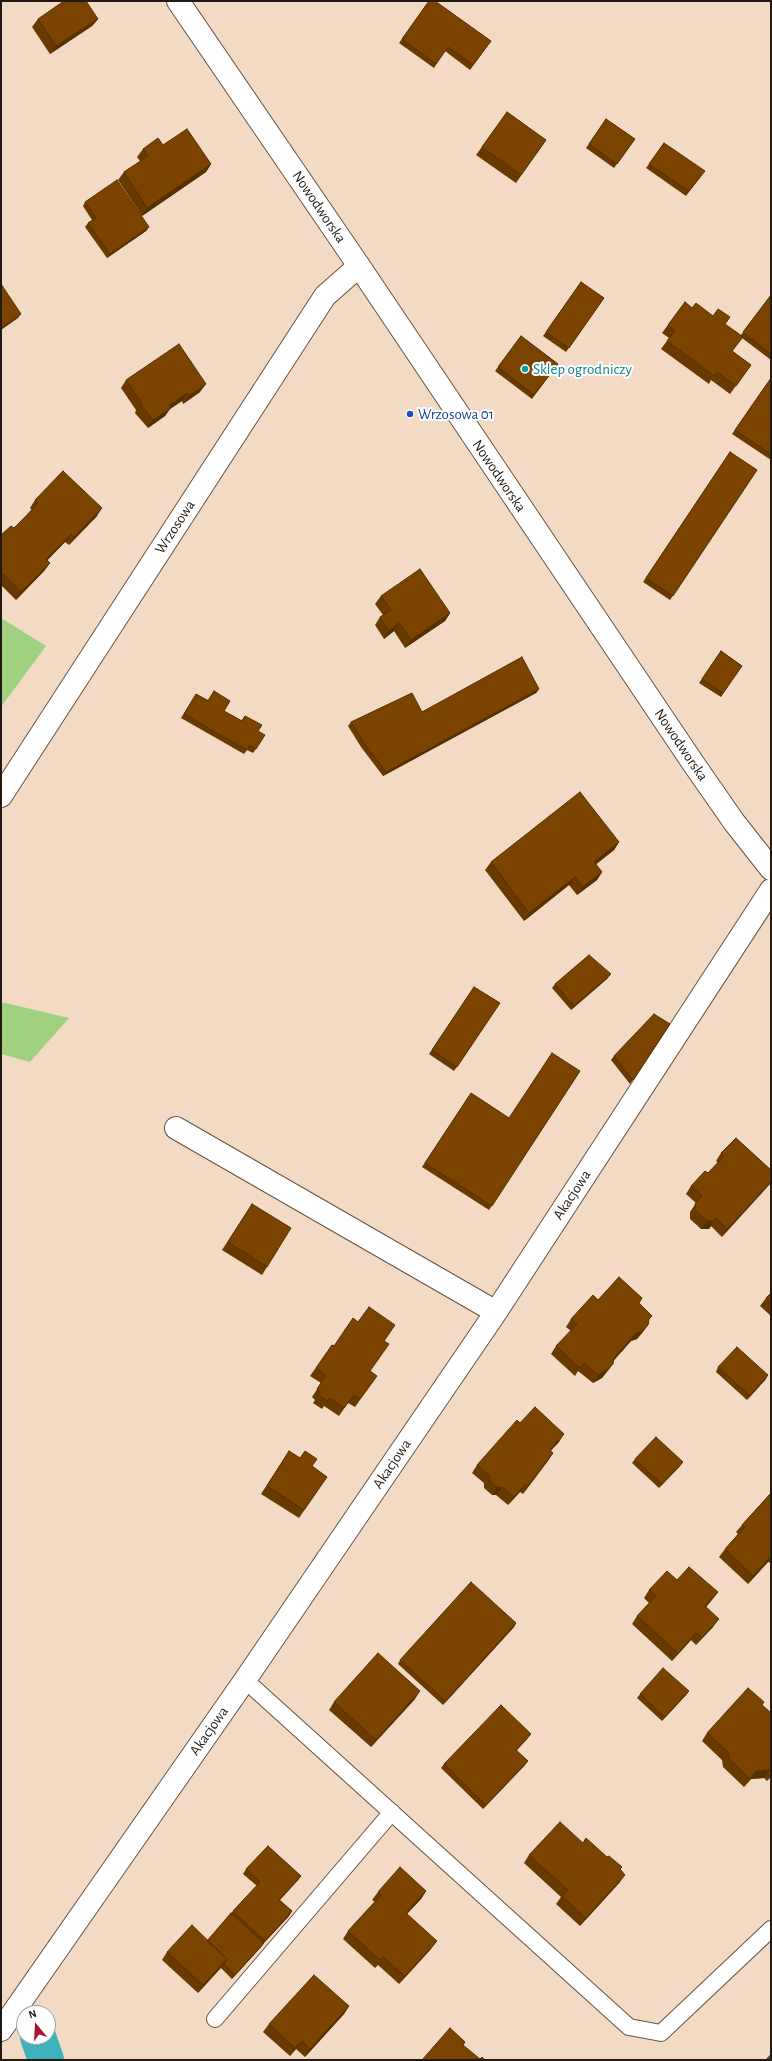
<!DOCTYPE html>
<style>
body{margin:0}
#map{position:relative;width:772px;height:2061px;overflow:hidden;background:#f2dac5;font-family:"Alegreya Sans",sans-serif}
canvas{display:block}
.frame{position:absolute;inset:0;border:2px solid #211912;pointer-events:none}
.north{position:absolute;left:16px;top:2005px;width:40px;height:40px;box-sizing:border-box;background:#fff;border:1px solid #a6a3a0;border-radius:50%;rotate:342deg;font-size:11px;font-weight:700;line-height:16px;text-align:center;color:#211912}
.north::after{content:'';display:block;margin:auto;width:14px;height:18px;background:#aa1432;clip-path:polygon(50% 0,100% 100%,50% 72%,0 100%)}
</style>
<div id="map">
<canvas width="772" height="2061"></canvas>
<div class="frame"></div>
<div class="north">N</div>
</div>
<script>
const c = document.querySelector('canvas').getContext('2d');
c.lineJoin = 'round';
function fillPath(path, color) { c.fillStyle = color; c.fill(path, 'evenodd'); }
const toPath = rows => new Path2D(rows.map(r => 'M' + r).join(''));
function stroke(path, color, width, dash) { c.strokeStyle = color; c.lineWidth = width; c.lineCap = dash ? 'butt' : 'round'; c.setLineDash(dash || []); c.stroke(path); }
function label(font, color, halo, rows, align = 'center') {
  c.font = font + ' "Alegreya Sans",sans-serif'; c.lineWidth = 4; c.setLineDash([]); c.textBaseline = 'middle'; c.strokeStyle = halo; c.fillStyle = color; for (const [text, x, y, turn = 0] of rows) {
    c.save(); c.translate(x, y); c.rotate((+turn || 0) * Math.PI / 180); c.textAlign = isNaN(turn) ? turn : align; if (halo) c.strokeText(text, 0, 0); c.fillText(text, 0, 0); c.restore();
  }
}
fillPath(toPath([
 [1,618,46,646,1,707],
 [1,1002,69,1018,30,1062,1,1054]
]), '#a0d181');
stroke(toPath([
 [38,2037,46,2060]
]), '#3db1bc', 36);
const service = toPath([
 [245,1680,629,2027,661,2033,771,1929],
 [215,2019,392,1812]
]);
const minor = toPath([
 [1,796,325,296,359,266],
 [176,1128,496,1312],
 [1,2030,245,1680,496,1312,771,890]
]);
const secondary = toPath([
 [178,1,359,266,693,763,734,822,771,869]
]);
stroke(service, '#675341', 18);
stroke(minor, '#675341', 24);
stroke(secondary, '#675341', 24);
stroke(service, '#fff', 16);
stroke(minor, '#fff', 22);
stroke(secondary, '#fff', 22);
stroke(toPath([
 [767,2060,771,2056]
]), '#51463b', 3);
fillPath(toPath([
 [429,1,491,41,470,70,445,51,434,68,399,43],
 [38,19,98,19,92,26,50,54,32,27],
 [507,112,546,140,516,183,476,155],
 [606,119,635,139,614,168,586,148],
 [664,143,702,175,686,196,646,168],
 [163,145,211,164,206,172,142,216,118,180,124,172,140,161,137,157,143,149],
 [85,202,149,227,146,231,107,258,85,227,88,223,92,220,83,206],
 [581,282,604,298,566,352,543,336],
 [771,295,771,360,742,338,732,351,751,365,730,394,711,380,709,384,661,349,669,338,662,333,685,302,692,308,713,316,741,335],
 [521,336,558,364,532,399,495,371],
 [771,378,771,460,732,434],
 [126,380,200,392,183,404,182,401,170,409,165,416,148,428,135,413,136,410,121,388],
 [730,452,757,470,670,600,643,582],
 [35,500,97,516,69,545,65,542,47,560,50,563,44,571,16,600,1,585,1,535,14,528,32,510,30,508],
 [381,596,450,613,445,621,405,648,394,631,384,639,375,625,380,617,383,615,375,604],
 [721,651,742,666,721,697,699,683],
 [539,689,536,693,383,776,361,747,348,726,351,722,422,712],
 [214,691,224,711,241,721,245,716,258,731,256,749,253,753,247,750,244,754,181,718,196,694,208,700],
 [619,842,614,850,596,864,602,872,597,880,577,895,569,885,524,921,485,870,491,862],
 [608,978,571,1010,552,988,555,984],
 [474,987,500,1003,454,1071,429,1054],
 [670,1024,630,1084,611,1060,614,1056],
 [580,1071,489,1210,422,1167,471,1093,509,1118],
 [721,1153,771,1170,722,1237,711,1226,709,1229,701,1229,690,1219,690,1212,696,1203,686,1194,691,1186,708,1173,718,1163,716,1161],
 [252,1204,267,1267,262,1275,222,1250],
 [771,1293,771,1316,760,1306,766,1298],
 [598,1300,639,1303,649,1321,648,1325,642,1333,637,1339,631,1341,614,1360,613,1364,602,1378,593,1383,578,1371,575,1376,551,1354,556,1346,571,1331,566,1327,571,1319],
 [384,1341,370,1371,377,1376,355,1407,348,1403,339,1416,324,1406,322,1409,313,1403,315,1400,312,1397,321,1383,310,1376,332,1345,334,1346],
 [718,1367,766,1379,747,1400,716,1372],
 [520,1423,559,1442,550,1451,553,1453,523,1494,520,1492,508,1505,496,1495,492,1495,484,1488,484,1483,472,1473,477,1465],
 [289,1451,327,1477,299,1518,261,1494],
 [635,1459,683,1462,680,1466,659,1488,632,1463],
 [771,1493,771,1563,768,1562,748,1584,719,1557,725,1549,738,1534,736,1532,742,1525],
 [677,1580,718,1592,706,1607,713,1627,696,1645,691,1640,672,1661,632,1624,637,1616,649,1603,644,1598,649,1590],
 [516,1623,514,1627,443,1705,398,1664,400,1660],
 [689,1691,686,1695,662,1721,637,1698,640,1694],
 [415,1699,371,1747,329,1710,334,1702],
 [762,1705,771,1713,771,1777,767,1781,764,1778,751,1779,744,1787,723,1767,722,1760,702,1741,707,1733],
 [528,1738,517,1750,525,1765,483,1809,441,1768,444,1764],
 [583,1843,620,1869,620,1882,580,1926,556,1904,561,1897,524,1863,529,1855],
 [246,1869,301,1876,298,1880,280,1900,292,1911,289,1916,264,1943,261,1947,232,1979,221,1968,198,1993,162,1960,167,1952,207,1941,233,1911,257,1886,243,1874],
 [426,1891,421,1899,407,1914,431,1949,399,1984,378,1965,375,1968,343,1939,348,1931,375,1902,372,1900,378,1892],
 [349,2006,344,2014,305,2057,296,2049,290,2056,263,2032,269,2024]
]), '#693a00');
fillPath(toPath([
 [98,19,92,26,50,54,56,46],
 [211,164,206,172,142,216,147,208],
 [149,227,146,231,107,258,110,254],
 [21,314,18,318,1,330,1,328],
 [206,384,200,392,183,404,189,396],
 [187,393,182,401,170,409,165,416,148,428,153,420,169,406],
 [102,508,97,516,69,545,74,537],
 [71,534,65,542,41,567,46,559],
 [50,563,44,571,16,600,21,592],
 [450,613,445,621,405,648,411,640],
 [399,623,394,631,384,639,389,631],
 [539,689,536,693,383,776,386,772],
 [619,842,614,850,589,870,594,862],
 [602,872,597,880,577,895,583,887],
 [575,877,569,885,524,921,529,913],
 [611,974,608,978,571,1010,574,1006],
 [771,1181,771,1183,722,1237,727,1229],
 [707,1221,714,1221,709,1229,701,1229],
 [648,1325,642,1333,637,1339,631,1341,609,1366,614,1358,636,1333],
 [613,1364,602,1378,593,1383,598,1375],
 [768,1375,766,1379,747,1400,750,1396],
 [564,1434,559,1442,544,1458,550,1450],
 [553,1453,548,1461,523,1494,528,1486],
 [683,1462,680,1466,659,1488,662,1484],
 [526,1484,520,1492,508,1505,514,1497],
 [497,1487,502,1487,496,1495,492,1495],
 [771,1556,768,1562,748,1584,753,1576],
 [718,1592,712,1600,700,1614,705,1606],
 [719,1619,713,1627,696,1645,702,1637],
 [516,1623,514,1627,443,1705,446,1701],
 [696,1633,691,1640,672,1661,678,1653],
 [420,1691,415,1699,371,1747,376,1740],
 [689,1691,686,1695,662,1721,665,1717],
 [531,1734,528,1738,513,1754,516,1750],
 [528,1761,525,1765,483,1809,486,1805],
 [770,1770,764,1778,751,1779,744,1787,756,1771],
 [625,1875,620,1882,580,1926,586,1918],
 [301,1876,298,1880,276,1904,279,1900],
 [426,1891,421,1899,400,1921,406,1913],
 [292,1911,289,1916,262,1945,265,1941],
 [437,1941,431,1949,399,1984,405,1976],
 [264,1943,261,1947,232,1979,235,1975],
 [227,1959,221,1967,198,1993,203,1985],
 [349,2006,344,2014,305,2057,310,2049],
 [302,2041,296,2049,290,2056,295,2048]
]), '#553000');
const building = toPath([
 [64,1,86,1,98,19,56,46,38,19,64,1],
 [429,1,435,1,491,41,473,65,448,47,436,64,402,39,429,1],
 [507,112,546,140,521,175,482,147,507,112],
 [606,119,635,139,617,164,589,144,606,119],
 [187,129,211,164,147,208,124,172,148,156,143,149,158,138,163,145,187,129],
 [664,143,705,171,689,191,649,164,664,143],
 [117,180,149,227,110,254,88,223,96,218,85,202,117,180],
 [581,282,604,298,569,348,546,332,581,282],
 [1,284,21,314,1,328,1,284],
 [771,295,771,354,743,332,771,295],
 [685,302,692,308,696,303,713,316,718,309,730,317,725,324,743,337,732,351,751,365,736,386,717,372,714,376,667,341,675,331,668,325,685,302],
 [521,336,558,364,534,395,498,367,521,336],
 [179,344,206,384,189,396,187,393,169,406,171,408,153,420,141,405,141,402,126,380,179,344],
 [771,378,771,454,735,430,771,378],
 [730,452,757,470,673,596,646,578,730,452],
 [63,471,102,508,74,537,71,534,46,559,50,563,21,592,1,572,1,535,11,526,14,528,26,516,38,503,35,500,63,471],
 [420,569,450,613,411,640,399,623,389,631,380,617,391,610,381,596,420,569],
 [721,651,742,666,723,693,702,679,721,651],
 [522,657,539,689,386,772,364,743,351,722,412,693,422,712,522,657],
 [214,691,230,701,224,711,242,721,245,716,262,725,258,731,265,735,256,749,250,745,247,750,184,714,196,694,208,701,214,691],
 [580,792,619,842,594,862,602,872,583,887,575,877,529,913,491,862,580,792],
 [589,955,611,974,574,1006,555,984,589,955],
 [474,987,500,1003,457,1067,432,1050,474,987],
 [654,1014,670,1024,633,1080,614,1056,654,1014],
 [552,1053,580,1071,492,1206,425,1163,471,1093,509,1118,552,1053],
 [736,1138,771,1170,771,1181,727,1229,716,1218,714,1221,707,1221,696,1211,695,1204,702,1196,691,1186,705,1171,708,1173,724,1156,721,1153,736,1138],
 [252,1204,291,1228,267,1267,228,1242,252,1204],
 [619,1277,642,1298,639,1303,652,1316,649,1319,648,1325,642,1331,636,1333,614,1358,613,1364,607,1370,598,1375,584,1363,580,1368,556,1346,577,1324,571,1319,593,1295,598,1300,619,1277],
 [771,1293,771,1303,766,1298,771,1293],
 [369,1307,395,1325,384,1341,389,1344,370,1371,377,1376,360,1399,354,1395,344,1408,330,1398,328,1401,318,1395,320,1392,317,1389,326,1375,316,1368,332,1345,334,1346,353,1318,358,1322,369,1307],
 [737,1347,768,1375,750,1396,718,1367,737,1347],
 [535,1407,564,1434,550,1450,553,1453,528,1486,526,1484,514,1497,502,1487,497,1487,490,1481,489,1475,477,1465,517,1420,520,1423,535,1407],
 [656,1437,683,1462,662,1484,635,1459,656,1437],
 [289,1451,300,1458,305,1451,317,1459,312,1466,327,1477,304,1510,267,1486,289,1451],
 [771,1493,771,1556,753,1576,725,1549,745,1527,742,1525,771,1493],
 [689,1567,718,1592,705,1606,719,1619,702,1637,696,1633,678,1653,637,1616,656,1596,649,1590,667,1571,677,1580,689,1567],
 [471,1582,516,1623,446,1701,400,1660,471,1582],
 [378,1653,420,1691,376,1740,334,1702,378,1653],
 [663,1668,689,1691,665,1717,640,1694,663,1668],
 [748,1688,764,1702,762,1705,771,1713,771,1772,770,1770,756,1771,750,1779,729,1759,728,1752,707,1733,748,1688],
 [501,1705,531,1734,516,1750,528,1761,486,1805,444,1764,501,1705],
 [560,1822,583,1843,586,1838,607,1857,609,1856,622,1867,620,1869,625,1875,586,1918,562,1896,568,1890,529,1855,560,1822],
 [268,1846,301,1876,279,1900,292,1911,265,1941,233,1911,260,1882,246,1869,268,1846],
 [400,1867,426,1891,406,1913,437,1941,405,1976,383,1957,380,1960,348,1931,381,1895,378,1892,400,1867],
 [231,1913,264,1943,235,1975,224,1964,227,1959,207,1941,231,1913],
 [192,1925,227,1959,203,1985,167,1952,192,1925],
 [314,1975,349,2006,310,2049,302,2041,295,2048,269,2024,314,1975],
 [450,2028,465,2042,463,2045,480,2059,482,2057,485,2060,422,2060,450,2028]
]);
fillPath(building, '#7a4400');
stroke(building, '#553000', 1);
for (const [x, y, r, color] of [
 [525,369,4,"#0f9aa8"],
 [410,414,4,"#1a4fb4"]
]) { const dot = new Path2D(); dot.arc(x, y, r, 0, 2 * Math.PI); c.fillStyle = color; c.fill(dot); stroke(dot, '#fff', 1.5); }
label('15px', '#211912', '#fff', [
 ["Nowodworska",319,207,56],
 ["Nowodworska",499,476,56],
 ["Wrzosowa",175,527,-57],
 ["Nowodworska",681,745,56],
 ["Akacjowa",572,1195,-57],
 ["Akacjowa",392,1464,-56],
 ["Akacjowa",209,1731,-55]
]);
label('15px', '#0d838f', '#fff', [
 ["Sklep ogrodniczy",533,369]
], 'left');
label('15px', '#164399', '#fff', [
 ["Wrzosowa 01",418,414]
], 'left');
</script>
